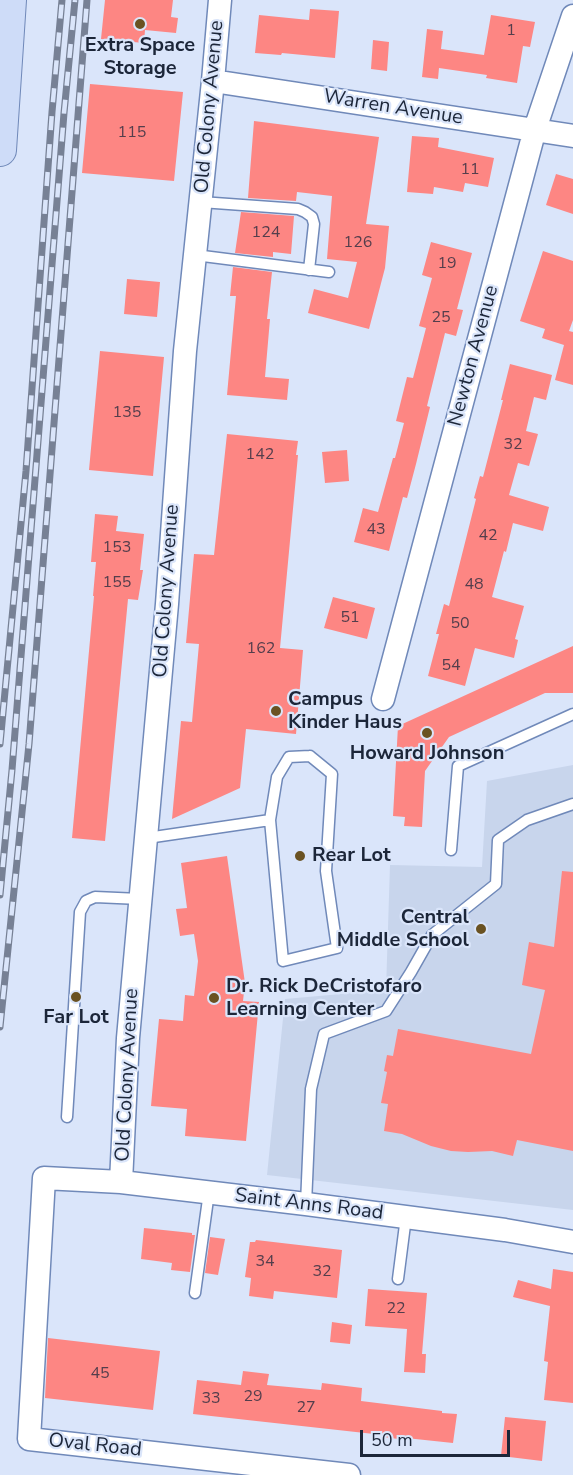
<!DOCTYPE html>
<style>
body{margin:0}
#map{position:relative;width:573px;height:1475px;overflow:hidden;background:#dae5fa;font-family:"Nunito Sans",sans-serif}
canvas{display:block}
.scale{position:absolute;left:360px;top:1430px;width:150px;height:27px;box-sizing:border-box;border:3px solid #1c2639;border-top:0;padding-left:8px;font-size:18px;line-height:21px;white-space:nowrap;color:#1c2639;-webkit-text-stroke:4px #dae5fa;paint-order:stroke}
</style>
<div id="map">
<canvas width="573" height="1475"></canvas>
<div class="scale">50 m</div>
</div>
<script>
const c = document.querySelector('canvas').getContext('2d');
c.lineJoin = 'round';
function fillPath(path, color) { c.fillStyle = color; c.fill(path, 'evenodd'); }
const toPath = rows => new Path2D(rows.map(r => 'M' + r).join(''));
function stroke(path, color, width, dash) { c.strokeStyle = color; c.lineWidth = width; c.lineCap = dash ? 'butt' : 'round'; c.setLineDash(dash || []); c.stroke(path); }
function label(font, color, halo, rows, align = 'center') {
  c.font = font + ' "Nunito Sans",sans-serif'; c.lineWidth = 4.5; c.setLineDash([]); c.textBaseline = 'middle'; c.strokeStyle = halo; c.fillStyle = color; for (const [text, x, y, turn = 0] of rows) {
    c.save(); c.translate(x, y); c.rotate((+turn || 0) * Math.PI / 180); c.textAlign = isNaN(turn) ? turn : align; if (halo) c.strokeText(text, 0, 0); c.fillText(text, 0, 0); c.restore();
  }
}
fillPath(toPath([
 [573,765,573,1210,267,1175,285,999,386,990,390,865,482,867,487,781]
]), '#c8d5ec');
fillPath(toPath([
 [105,0,173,0,171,17,178,18,176,33,145,30,144,43,101,39],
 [310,9,339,11,335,58,282,53,281,55,255,53,259,15,309,20],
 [491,15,535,22,530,47,523,46,517,83,486,78,487,75,439,68,438,79,422,77,427,29,443,31,441,49,484,55],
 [373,40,389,42,387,71,371,69],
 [90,84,183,92,174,181,82,173],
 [254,121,379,137,366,224,389,226,385,268,369,329,308,313,314,289,348,298,357,262,327,259,332,196,297,192,296,201,248,198],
 [412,136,439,138,438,147,494,158,488,187,465,183,463,192,434,187,433,194,407,192],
 [556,174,573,179,573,214,546,205],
 [241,212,294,216,291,254,273,252,273,257,235,253],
 [431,242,472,253,457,309,463,310,456,336,445,333,427,406,430,407,416,464,407,498,403,497,389,551,354,542,363,508,378,512,393,458,395,458,404,423,396,421,407,377,413,378,426,328,419,326,432,278,422,275],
 [543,251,573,261,573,320,569,331,573,332,573,385,555,380,564,345,542,338,545,329,520,321],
 [233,267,272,272,267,319,270,319,265,377,289,379,287,400,227,395,236,296,230,296],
 [127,279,160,282,157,317,124,314],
 [100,351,164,357,153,476,89,470],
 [510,364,552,375,546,400,534,397,526,431,538,434,529,466,518,463,509,495,549,507,543,531,513,523,506,552,504,551,492,597,524,606,515,639,518,640,514,658,475,648,465,686,428,676,439,634,436,634,444,604,449,606,476,499,474,498,480,476,483,477,503,400,501,400],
 [227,434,298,441,296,455,298,455,280,648,303,650,296,734,246,729,240,788,172,819,181,721,192,722,199,644,186,643,194,554,214,555],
 [347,450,349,481,325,483,322,452],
 [95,514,118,516,116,531,144,534,140,570,143,570,138,600,128,599,105,841,72,838,94,596,93,596,96,562,91,562],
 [333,597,375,608,367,639,324,628],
 [573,646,573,693,545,693,449,737,425,771,422,827,404,826,405,817,393,816,398,726],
 [227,856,245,983,243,1001,259,1002,246,1141,185,1136,187,1109,151,1106,159,1019,183,1021,185,995,194,996,198,961,194,934,180,936,176,909,187,908,181,863],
 [562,871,573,872,573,1151,517,1140,513,1156,492,1151,468,1152,451,1151,431,1146,402,1134,384,1131,388,1104,381,1103,387,1072,384,1071,387,1055,393,1056,398,1029,531,1054,545,990,522,985,529,942,554,947],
 [144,1228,192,1233,192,1235,195,1235,190,1272,171,1270,172,1263,141,1259],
 [210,1237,225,1239,218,1275,205,1273],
 [256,1240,342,1250,337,1298,274,1291,273,1299,249,1296,251,1278,245,1277,250,1242,255,1242],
 [553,1269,573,1272,573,1403,544,1400,548,1362,544,1361,550,1306,513,1297,518,1280,551,1289],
 [368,1289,427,1293,422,1354,426,1354,425,1373,404,1372,407,1329,365,1326],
 [332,1322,352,1325,350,1344,330,1342],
 [48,1338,160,1351,153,1410,45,1398],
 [243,1371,269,1374,267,1385,321,1390,322,1383,362,1388,361,1401,442,1411,442,1413,457,1414,453,1443,406,1438,406,1440,383,1437,383,1435,193,1414,197,1380,241,1385],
 [505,1417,546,1421,542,1461,501,1456]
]), '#fd8683');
const service = toPath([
 [201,202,298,209,305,212,312,217,314,224,309,270],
 [195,255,329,272],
 [310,756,332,774,326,871,337,948,283,961,270,820,277,777,289,757,310,756],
 [147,838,270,820],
 [451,850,458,766,573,714],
 [67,1117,80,912,86,901,95,897,140,899],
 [306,1204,311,1089,324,1034,386,1011,411,972,432,935,496,884,498,840,527,820,573,804],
 [398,1279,406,1217],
 [195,1293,209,1192]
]);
const minor = toPath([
 [213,81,573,136],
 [383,699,535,129,573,16],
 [121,1182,128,1038,167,604,185,351,213,81,220,0],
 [349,1475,29,1439,44,1178,121,1182,306,1204,505,1230,573,1242]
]);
const secondary = toPath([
 [0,150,10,0]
]);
stroke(service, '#7089b9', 13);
stroke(minor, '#7089b9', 25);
stroke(secondary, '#7089b9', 34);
stroke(service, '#fff', 10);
stroke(minor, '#fff', 22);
stroke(secondary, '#cedcf8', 32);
const rail = toPath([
 [0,744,26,471,52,112,62,0],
 [0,895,12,770,64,113,75,0],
 [0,1027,29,744,87,0]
]);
stroke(rail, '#778195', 7);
stroke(rail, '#dae5fa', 4.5, [14]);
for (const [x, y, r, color] of [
 [140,24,6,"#6a5222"],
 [276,711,6,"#6a5222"],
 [427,733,6,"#6a5222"],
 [300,856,6,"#6a5222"],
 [481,929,6,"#6a5222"],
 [76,997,6,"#6a5222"],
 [214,998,6,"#6a5222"]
]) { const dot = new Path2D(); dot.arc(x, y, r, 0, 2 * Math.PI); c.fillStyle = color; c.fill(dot); stroke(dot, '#dae5fa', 2); }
label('16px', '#543e4c', null, [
 ["1",511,31],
 ["115",132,133],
 ["11",470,170],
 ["124",266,233],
 ["126",358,243],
 ["19",447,264],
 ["25",441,318],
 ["135",127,413],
 ["32",513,445],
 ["142",260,455],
 ["43",376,530],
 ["42",488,536],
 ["153",117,548],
 ["155",117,583],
 ["48",474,585],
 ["51",350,618],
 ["50",460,624],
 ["162",261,649],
 ["54",451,666],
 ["34",265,1262],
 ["32",322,1272],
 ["22",396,1309],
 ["45",100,1374],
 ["29",253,1397],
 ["33",211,1399],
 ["27",306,1408]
]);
label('bold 20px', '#1c2639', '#dae5fa', [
 ["Extra Space",140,46],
 ["Storage",140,69],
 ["Campus",288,700,"left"],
 ["Kinder Haus",288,723,"left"],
 ["Howard Johnson",427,754],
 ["Rear Lot",312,856,"left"],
 ["Central",469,918,"right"],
 ["Middle School",469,941,"right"],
 ["Dr. Rick DeCristofaro",226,987,"left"],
 ["Learning Center",226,1010,"left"],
 ["Far Lot",76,1018]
]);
label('20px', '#1c2639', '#dae5fa', [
 ["Old Colony Avenue",210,107,-85],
 ["Warren Avenue",393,108,9],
 ["Newton Avenue",474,356,-75],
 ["Old Colony Avenue",167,591,-86],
 ["Old Colony Avenue",128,1075,-87],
 ["Saint Anns Road",309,1205,7],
 ["Oval Road",95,1446,6]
]);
</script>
